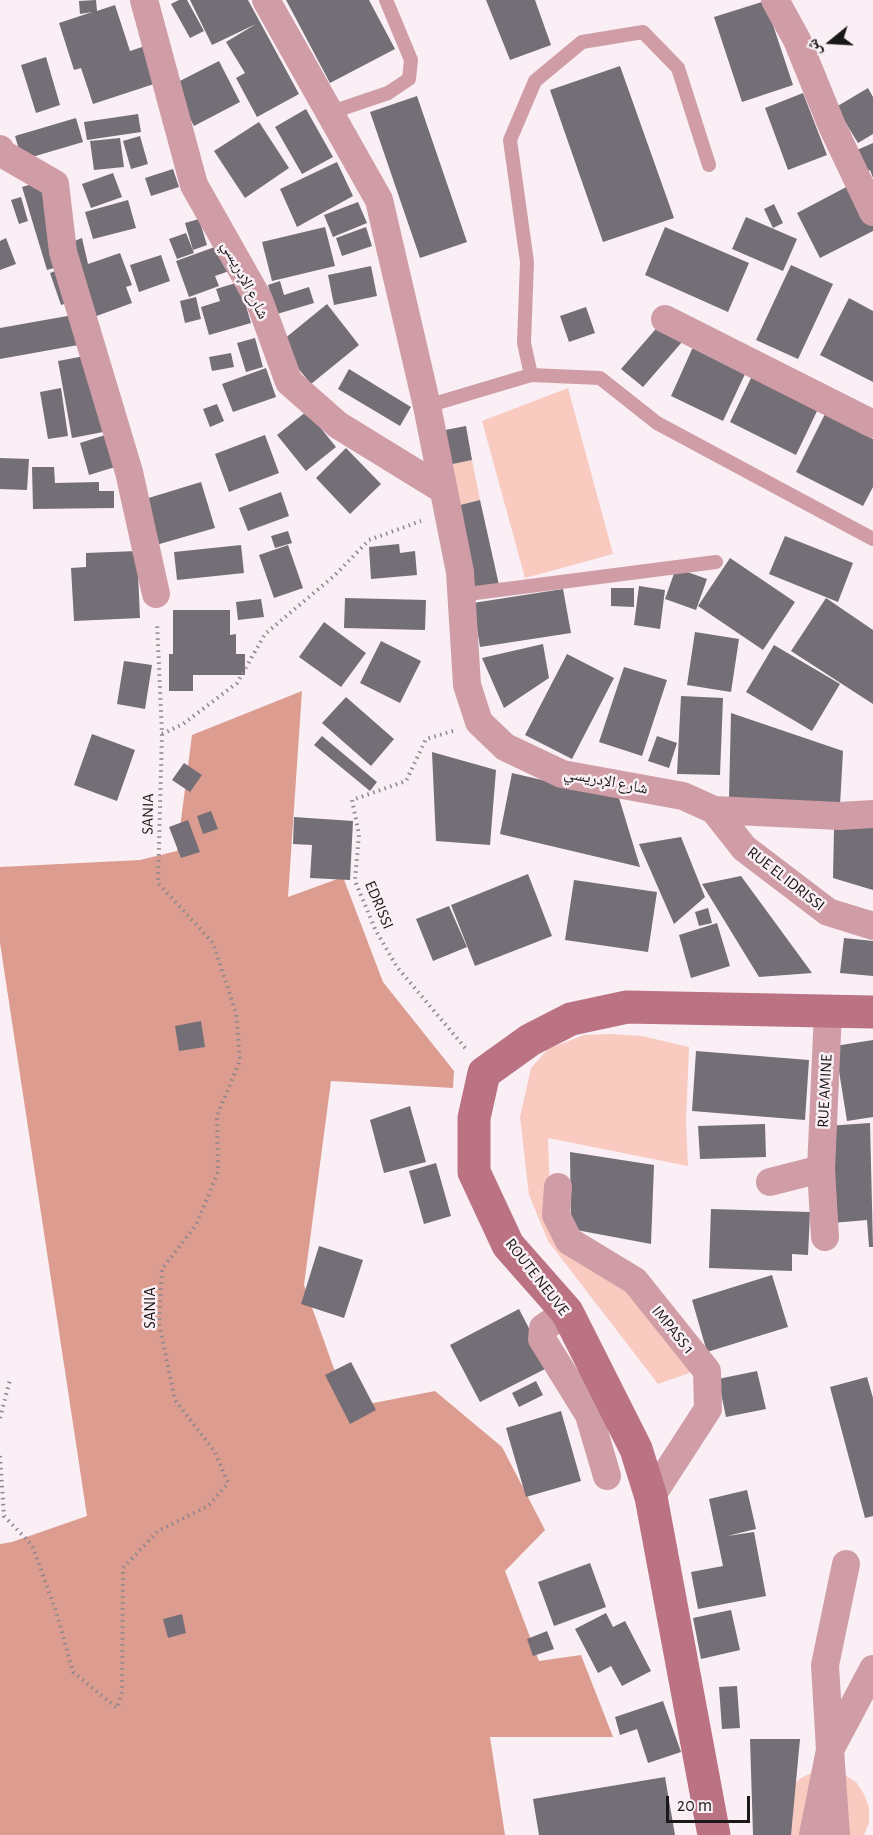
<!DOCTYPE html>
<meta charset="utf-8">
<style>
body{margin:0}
#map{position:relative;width:873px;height:1835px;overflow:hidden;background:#f9eff5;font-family:"Alegreya Sans","Noto Naskh Arabic",sans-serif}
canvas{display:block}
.north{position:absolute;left:801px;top:12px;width:60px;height:60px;-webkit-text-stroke:4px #f9eff5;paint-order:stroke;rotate:252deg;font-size:16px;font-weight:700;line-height:24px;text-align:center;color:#1b181a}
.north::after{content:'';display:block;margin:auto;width:21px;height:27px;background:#1b181a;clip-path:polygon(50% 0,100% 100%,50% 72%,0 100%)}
.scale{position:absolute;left:666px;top:1796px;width:84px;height:27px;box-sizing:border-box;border:3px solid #1b181a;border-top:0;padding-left:8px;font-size:18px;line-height:21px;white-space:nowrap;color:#1b181a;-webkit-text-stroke:4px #f9eff5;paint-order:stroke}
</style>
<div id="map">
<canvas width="873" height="1835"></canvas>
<div class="north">ش</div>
<div class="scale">20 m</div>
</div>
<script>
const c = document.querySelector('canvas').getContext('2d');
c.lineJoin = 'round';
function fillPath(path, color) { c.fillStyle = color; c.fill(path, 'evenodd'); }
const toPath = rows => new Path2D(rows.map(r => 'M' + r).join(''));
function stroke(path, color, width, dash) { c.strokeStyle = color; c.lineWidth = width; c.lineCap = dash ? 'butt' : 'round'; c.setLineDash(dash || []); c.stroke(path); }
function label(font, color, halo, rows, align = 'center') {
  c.font = font + ' "Alegreya Sans","Noto Naskh Arabic",sans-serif'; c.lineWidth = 5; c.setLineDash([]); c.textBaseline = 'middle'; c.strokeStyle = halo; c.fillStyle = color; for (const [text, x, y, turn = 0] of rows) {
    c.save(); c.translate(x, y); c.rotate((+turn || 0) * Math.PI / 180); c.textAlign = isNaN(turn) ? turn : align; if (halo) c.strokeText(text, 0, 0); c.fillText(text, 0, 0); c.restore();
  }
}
fillPath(toPath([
 [568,388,613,554,525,578,482,421],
 [472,460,480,500,456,506,448,465],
 [610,1034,642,1036,689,1047,686,1123,688,1166,548,1138,551,1221,630,1291,695,1371,658,1384,548,1241,529,1195,520,1117,531,1068,548,1049,584,1035],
 [814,1772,843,1774,856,1782,864,1794,869,1808,869,1823,864,1835,788,1835,791,1787,801,1778]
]), '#f9cac0');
fillPath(toPath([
 [302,691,288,897,343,877,383,982,454,1071,453,1088,331,1081,304,1285,348,1408,435,1391,502,1447,545,1530,505,1571,539,1661,581,1655,613,1737,490,1737,505,1835,0,1835,0,1544,12,1542,87,1516,0,943,0,867,140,860,177,851,192,735]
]), '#dc9d90');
fillPath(toPath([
 [96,0,97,11,115,5,130,51,148,45,160,82,93,104,81,68,74,70,59,23,92,12,80,14,79,1],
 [179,0,187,0,204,31,190,38,171,4],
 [190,0,248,0,299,94,257,117,236,78,245,73,226,42,256,24,212,45],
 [286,0,369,0,395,49,330,83],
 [486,0,535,0,551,45,510,60],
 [765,1,793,85,742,102,714,17],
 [46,57,60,105,36,113,21,65],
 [219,61,240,102,194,126,172,85],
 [620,66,674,218,603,242,550,90],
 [868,88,873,97,873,134,858,143,836,107],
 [803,93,827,155,788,170,765,108],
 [417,96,467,242,420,258,370,112],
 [306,109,333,157,302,174,275,127],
 [138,114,141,132,87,140,84,122],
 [76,118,83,142,22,160,15,136],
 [259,122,289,168,245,198,214,151],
 [140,136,148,164,131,169,123,141],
 [120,138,124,167,94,170,90,141],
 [873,143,873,178,870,170,859,175,850,153],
 [337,162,353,196,297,227,280,189],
 [173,169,179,187,151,196,145,178],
 [113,173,122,197,91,208,82,184],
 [39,182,64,265,47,270,22,187],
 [852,184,873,225,873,231,820,258,797,213],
 [21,197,28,221,19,224,11,200],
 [128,200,136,228,93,239,85,212],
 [358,202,367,223,333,237,324,215],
 [774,204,783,223,773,228,764,209],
 [746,217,797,239,783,271,732,249],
 [199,219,207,245,193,250,185,223],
 [325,227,335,266,272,281,262,242],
 [366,227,372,246,342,256,336,238],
 [665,227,749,263,728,312,645,275],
 [186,233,194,253,177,259,169,239],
 [6,238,16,264,0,270,0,241],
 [82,238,88,264,120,253,132,285,126,287,132,303,91,318,72,242],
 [223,244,232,270,215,276,219,286,189,297,176,261],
 [161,255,170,281,139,292,130,265],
 [791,265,833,284,798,359,756,340],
 [371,266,377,296,334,305,328,275],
 [66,267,78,299,61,305,50,273],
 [280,281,284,295,309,287,314,303,277,314,268,285],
 [239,282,251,323,209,335,201,307,220,301,216,289],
 [196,297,201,319,185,323,180,301],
 [849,298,873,311,873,382,820,355],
 [327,304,359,345,311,384,278,344],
 [586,307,595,333,569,342,560,316],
 [73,315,78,345,0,359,0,328],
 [661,323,682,342,643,387,621,369],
 [255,338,263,367,246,372,237,343],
 [693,347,746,372,723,421,671,396],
 [231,353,234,367,212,371,209,357],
 [90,355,103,432,72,438,58,361],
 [266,368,276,397,233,412,222,384],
 [349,369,411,407,400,426,338,389],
 [752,376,818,409,796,455,730,422],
 [61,388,68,436,48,439,40,392],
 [217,404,224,421,210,427,203,409],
 [307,411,336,447,306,471,277,435],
 [825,414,873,439,873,487,863,506,796,472],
 [466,426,472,460,448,465,440,431],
 [105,435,115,467,89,475,80,443],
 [265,435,279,473,229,492,215,454],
 [346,448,381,484,350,514,316,478],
 [0,458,29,459,27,490,0,489],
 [32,467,54,467,55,483,99,482,99,491,114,491,114,508,33,509],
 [201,482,215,528,156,545,142,500],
 [281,492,289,516,248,531,239,508],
 [480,500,499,585,475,590,456,506],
 [288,531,292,543,275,548,271,536],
 [785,536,853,563,838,602,769,574],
 [399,544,400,553,415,551,417,575,371,579,369,547],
 [241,545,244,573,177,580,174,552],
 [288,545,303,588,274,598,259,555],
 [137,551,140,618,74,621,71,568,86,567,86,553],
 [730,558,795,602,763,650,698,606],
 [676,568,707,579,696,610,665,599],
 [639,586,665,590,660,629,634,625],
 [611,588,634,588,634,607,611,606],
 [563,589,571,633,480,647,473,603],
 [345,598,426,600,425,630,344,628],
 [826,598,873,630,873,704,791,651],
 [261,599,264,617,238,620,236,602],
 [173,610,230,610,230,635,236,634,236,654,245,654,245,675,193,675,193,691,169,691,169,654,173,654],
 [324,622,366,653,341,687,299,657],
 [695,632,739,639,731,692,687,685],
 [381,641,421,661,400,703,360,683],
 [543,644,549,678,504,708,482,658],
 [774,645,840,684,812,731,746,692],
 [567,654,614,678,572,759,525,735],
 [124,661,152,665,145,709,117,704],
 [624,667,667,680,642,756,599,742],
 [681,696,723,698,720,775,677,774],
 [346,697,394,739,371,766,322,723],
 [731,713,843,751,840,805,729,798],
 [92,734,135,750,117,801,74,785],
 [322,736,377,782,370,791,314,745],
 [657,736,677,743,669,768,648,761],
 [432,752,496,770,490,845,436,841],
 [184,763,202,775,190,792,172,780],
 [512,773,619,798,640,867,500,834],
 [211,811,218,829,203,834,197,816],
 [294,817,353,821,350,880,310,878,312,845,293,844],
 [188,820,200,852,181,858,169,827],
 [873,826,873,890,833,878,834,829],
 [681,837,705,897,674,924,639,844],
 [528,874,552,936,475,966,451,905],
 [741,876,812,973,759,977,702,884],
 [574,880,657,892,648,952,565,940],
 [449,906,467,947,433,961,416,919],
 [708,908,712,923,699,926,695,912],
 [717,923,730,966,691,978,679,935],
 [844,938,873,941,873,976,840,973],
 [201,1021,205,1047,179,1051,175,1026],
 [873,1040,873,1117,847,1121,835,1046],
 [696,1051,809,1060,805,1120,692,1111],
 [410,1106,426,1162,384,1173,370,1120],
 [870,1123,873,1247,869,1247,867,1220,832,1223,826,1126],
 [765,1124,766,1157,700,1159,698,1126],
 [570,1152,654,1165,651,1244,571,1229],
 [436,1163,451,1216,424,1224,409,1171],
 [711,1209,810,1212,808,1255,792,1254,792,1271,709,1268],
 [319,1246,363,1260,344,1318,301,1304],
 [772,1275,788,1327,707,1352,692,1300],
 [519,1309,549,1367,480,1402,450,1345],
 [351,1362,376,1410,350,1424,325,1375],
 [757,1371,766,1409,726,1417,718,1379],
 [867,1377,873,1398,873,1516,865,1518,830,1387],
 [536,1381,543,1395,519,1407,512,1393],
 [561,1411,581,1481,526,1497,506,1428],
 [747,1490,756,1529,727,1536,754,1532,766,1596,698,1609,691,1572,723,1566,709,1499],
 [590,1563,606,1607,554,1626,538,1582],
 [731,1610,740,1650,701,1659,693,1618],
 [606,1613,613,1627,625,1621,651,1671,622,1686,611,1666,598,1673,575,1629],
 [182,1614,186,1633,168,1638,163,1619],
 [547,1631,554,1649,533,1656,527,1639],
 [737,1686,740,1728,722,1729,719,1687],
 [663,1701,681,1752,648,1763,637,1729,620,1735,615,1717],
 [750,1739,800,1739,791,1835,753,1835],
 [665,1777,675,1835,539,1835,533,1799]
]), '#746e77');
stroke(toPath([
 [453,731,426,739,406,781,352,800,359,834,355,881,376,931,397,967,467,1050],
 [162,734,183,724,237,683,265,634,334,576,369,540,421,521],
 [0,1418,10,1380],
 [0,1456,4,1516,32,1545,57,1614,73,1672,117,1708,122,1692,123,1568,158,1531,208,1506,228,1483,215,1452,175,1400,159,1323,162,1269,196,1225,218,1172,217,1116,240,1060,236,1013,213,943,158,883,162,734,157,622]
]), '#8d878b', 4, [1.5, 4.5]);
stroke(toPath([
 [329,113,388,93,409,79,411,60,386,0],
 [531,375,524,343,527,262,510,140,535,81,582,42,643,32,678,68,709,165],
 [427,406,531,375,600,378,657,423,873,539],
 [460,595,716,562]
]), '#d09da6', 14);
stroke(toPath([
 [144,0,194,185,259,300,289,382,338,425,442,489],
 [266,0,379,200,427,406,460,572,467,685,479,722,505,747,562,774,683,796,714,810,839,816,873,814],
 [775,0,797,40,832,126,873,212],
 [0,149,3,154,55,184,63,252,129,472,156,594],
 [665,319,873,424],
 [714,810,744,848,828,912,873,926],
 [770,1182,821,1169],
 [558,1187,556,1215,569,1241,635,1281,707,1371,708,1409,651,1497],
 [825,1237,821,1169,828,1012],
 [567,1312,543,1328,542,1339,589,1415,607,1476],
 [813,1835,830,1750,825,1665,846,1564],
 [836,1835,830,1750,873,1669]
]), '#d09da6', 28);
stroke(toPath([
 [714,1835,651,1497,636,1449,567,1312,508,1245,474,1172,474,1118,484,1073,530,1040,571,1019,627,1007,873,1012]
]), '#bb7282', 33);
label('16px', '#1b181a', '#f9eff5', [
 ["شارع الإدريسي",245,280,63],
 ["شارع الإدريسي",606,781,11],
 ["SANIA",148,814,-89],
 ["RUE EL IDRISSI",786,879,38],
 ["EDRISSI",379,905,67],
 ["RUE AMINE",825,1091,-87],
 ["ROUTE NEUVE",537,1277,52],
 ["SANIA",150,1308,-90],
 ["IMPASS 1",673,1330,51]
]);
</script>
